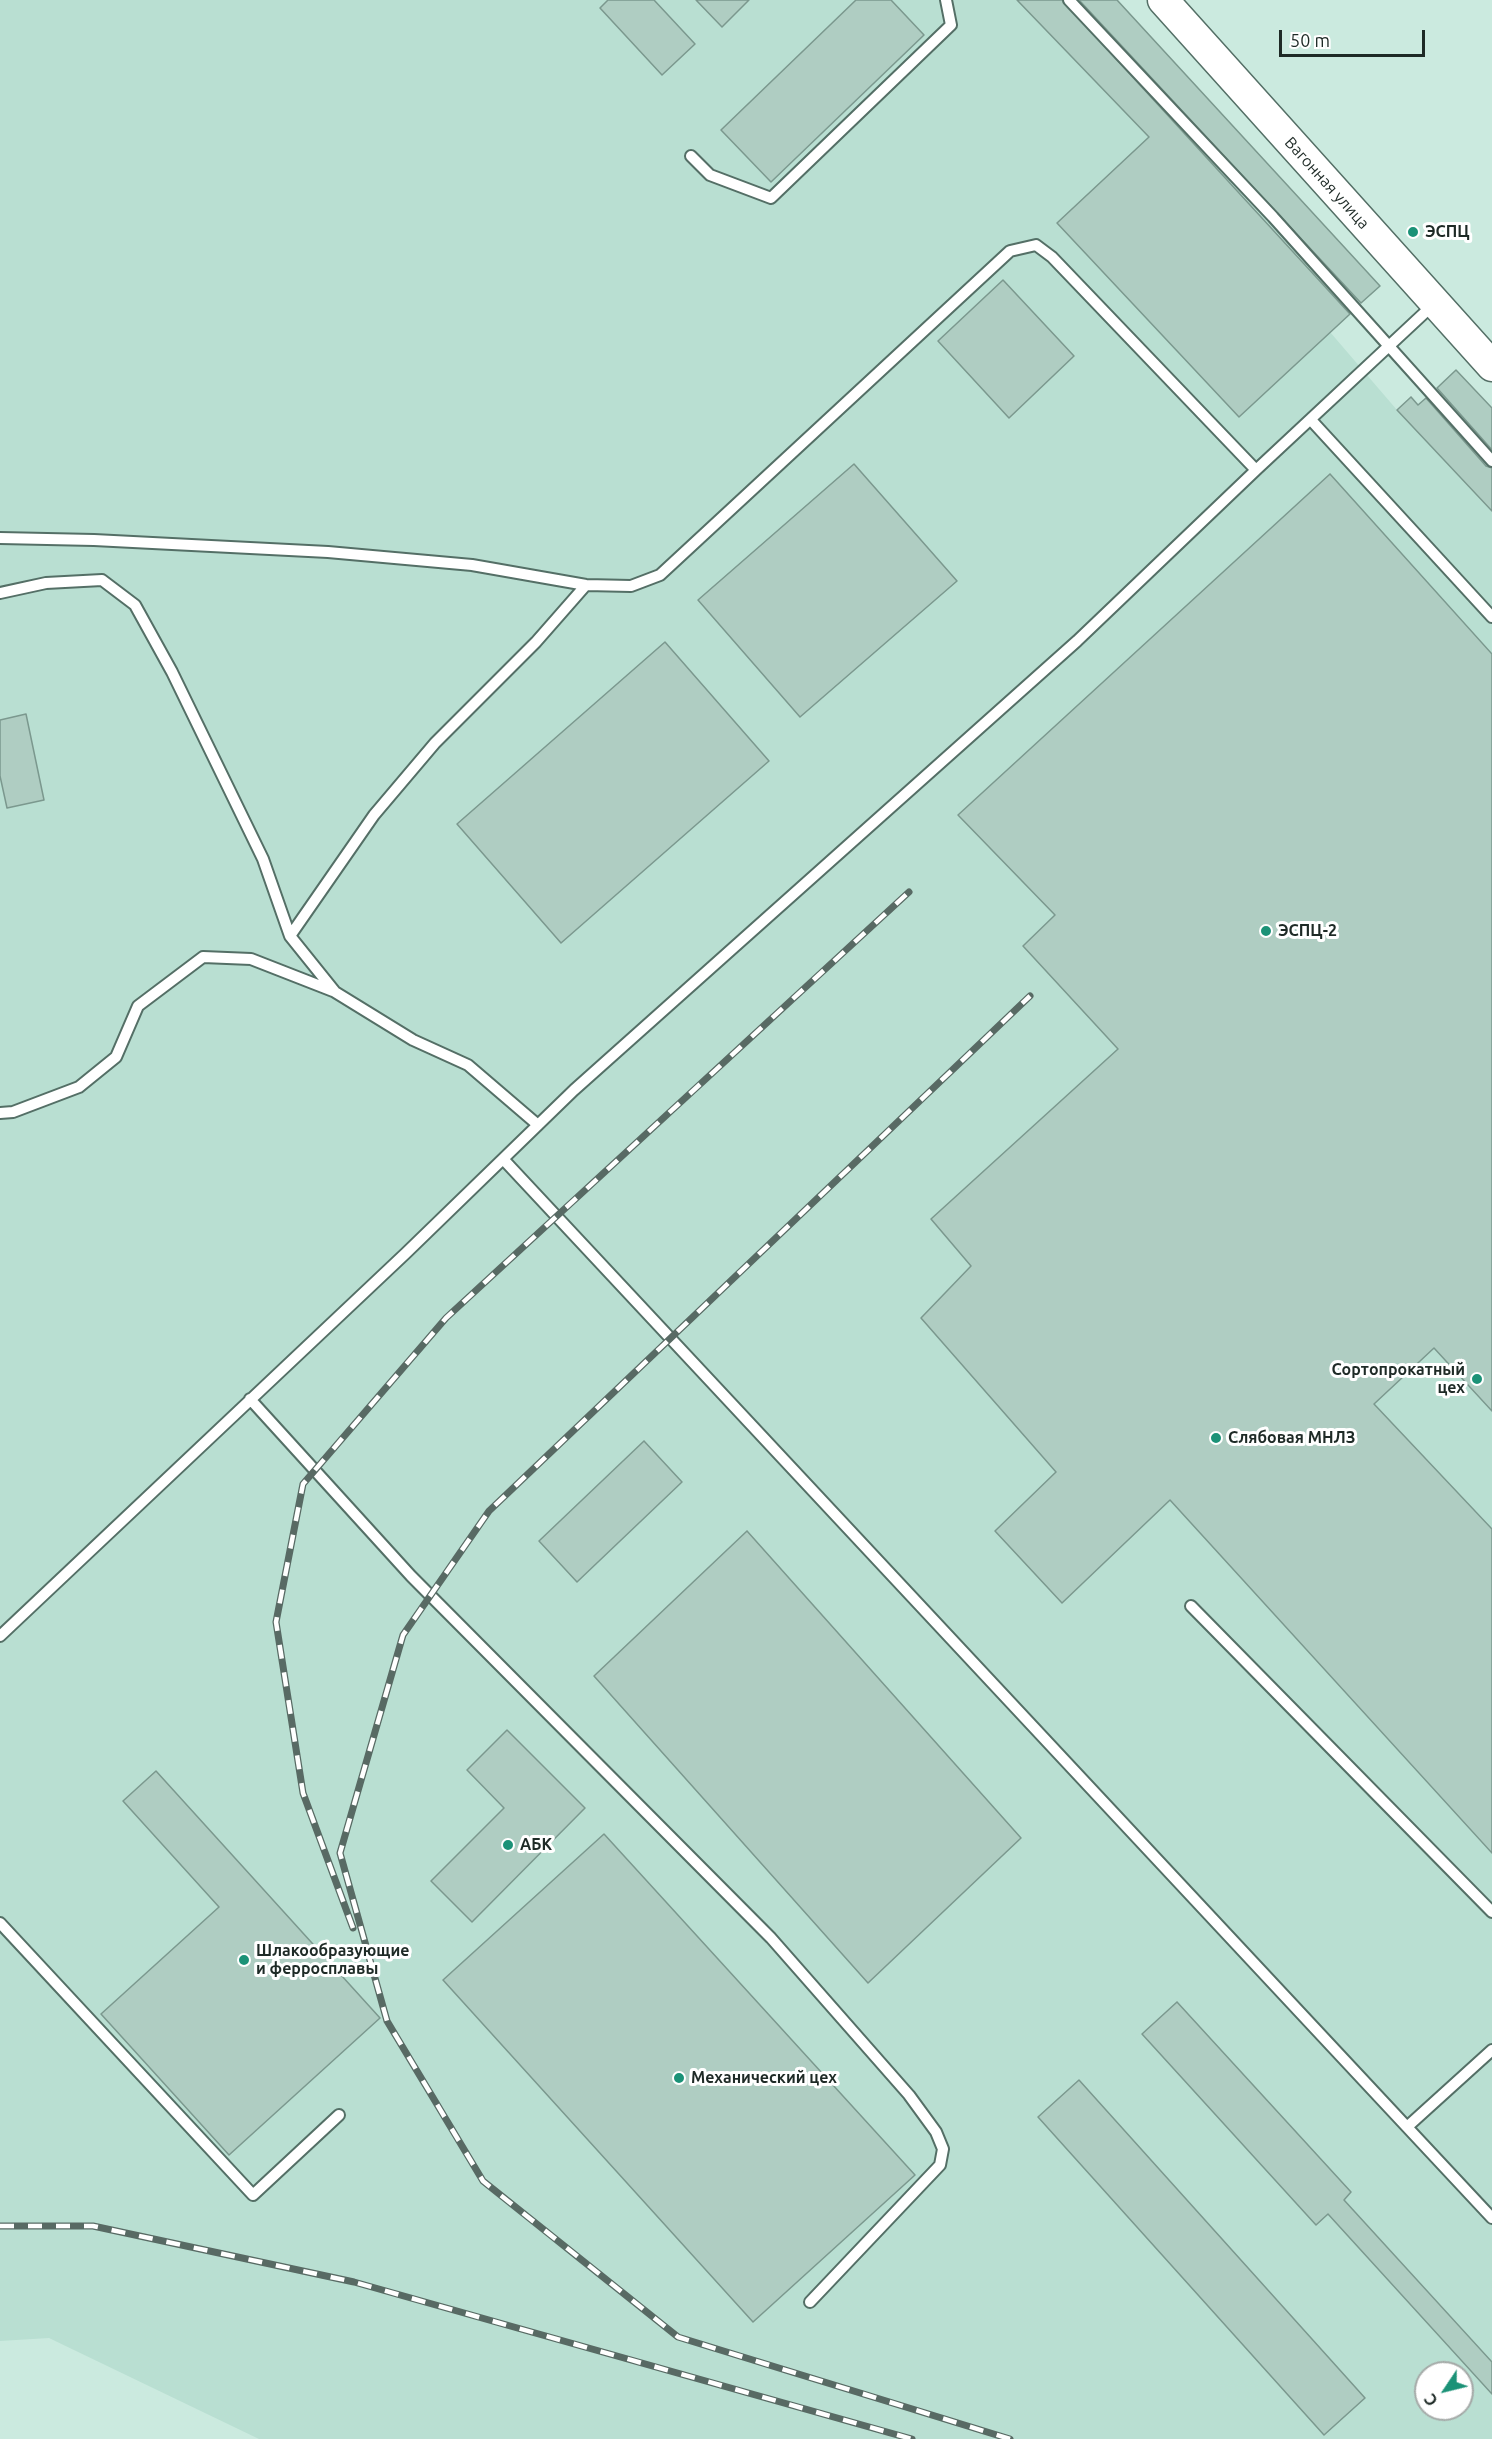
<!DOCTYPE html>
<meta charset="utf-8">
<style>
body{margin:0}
#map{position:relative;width:1492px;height:2439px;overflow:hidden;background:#cbeadf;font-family:Ubuntu,sans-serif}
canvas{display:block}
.north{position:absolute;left:1414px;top:2361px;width:60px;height:60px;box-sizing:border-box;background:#fff;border:2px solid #a5aaa8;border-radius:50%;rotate:235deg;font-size:16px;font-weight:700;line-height:24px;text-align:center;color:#1e2a26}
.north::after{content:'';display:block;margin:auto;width:21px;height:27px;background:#1b9277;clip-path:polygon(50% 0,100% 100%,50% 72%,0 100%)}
.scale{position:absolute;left:1279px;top:30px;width:146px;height:27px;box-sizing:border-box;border:3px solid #1e2a26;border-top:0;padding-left:8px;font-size:18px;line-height:21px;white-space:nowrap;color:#1e2a26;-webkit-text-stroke:4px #fff;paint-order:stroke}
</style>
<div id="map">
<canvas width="1492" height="2439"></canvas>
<div class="north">С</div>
<div class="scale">50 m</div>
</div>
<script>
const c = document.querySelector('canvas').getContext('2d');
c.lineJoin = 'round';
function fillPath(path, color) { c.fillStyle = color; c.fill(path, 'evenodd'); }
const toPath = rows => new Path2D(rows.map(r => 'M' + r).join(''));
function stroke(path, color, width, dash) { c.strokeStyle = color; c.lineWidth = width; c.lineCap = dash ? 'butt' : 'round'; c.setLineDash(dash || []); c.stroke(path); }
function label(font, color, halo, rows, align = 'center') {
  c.font = font + ' Ubuntu,sans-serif'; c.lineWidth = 6; c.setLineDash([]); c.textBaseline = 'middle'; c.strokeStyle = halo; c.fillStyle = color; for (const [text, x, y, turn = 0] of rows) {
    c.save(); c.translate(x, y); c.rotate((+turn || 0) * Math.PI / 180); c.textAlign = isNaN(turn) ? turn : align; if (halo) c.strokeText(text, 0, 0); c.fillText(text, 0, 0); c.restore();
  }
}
fillPath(toPath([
 [0,0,1117,0,1380,286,1330,332,1397,410,1492,511,1492,2439,259,2439,49,2338,0,2341],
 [1426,2373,1462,2373,1462,2409,1426,2409]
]), '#b9dfd2');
const building = toPath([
 [608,0,654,0,695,44,662,75,600,8,608,0],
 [696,0,749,0,722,27,696,0],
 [856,0,891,0,924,35,771,182,721,130,856,0],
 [1017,0,1062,0,1350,314,1239,417,1057,223,1149,137,1017,0],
 [1079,0,1117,0,1380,286,1361,303,1079,0],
 [1003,280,1074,356,1009,418,938,341,1003,280],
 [1456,370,1492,408,1492,450,1437,388,1456,370],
 [1411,397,1418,405,1426,398,1486,466,1492,468,1492,511,1397,410,1411,397],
 [854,464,957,581,800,717,698,600,854,464],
 [1330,474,1492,654,1492,1411,1434,1348,1374,1404,1492,1529,1492,1853,1170,1500,1062,1603,995,1531,1056,1472,921,1318,971,1266,931,1219,1118,1049,1023,946,1055,915,958,815,1330,474],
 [665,642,769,761,561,943,457,824,665,642],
 [26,714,44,800,7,808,0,776,0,720,26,714],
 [644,1441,682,1482,577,1582,539,1541,644,1441],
 [747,1531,1021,1838,868,1983,594,1676,747,1531],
 [507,1730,585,1808,472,1922,431,1881,504,1808,467,1770,507,1730],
 [156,1771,380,2018,229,2155,101,2014,219,1907,123,1801,156,1771],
 [604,1834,915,2175,753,2322,443,1980,604,1834],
 [1177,2002,1351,2192,1344,2200,1492,2362,1492,2394,1328,2214,1316,2225,1142,2034,1177,2002],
 [1079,2080,1365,2398,1324,2435,1038,2117,1079,2080]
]);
fillPath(building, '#afcdc2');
stroke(building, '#7b988e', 1.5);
const lane = toPath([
 [1069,0,1273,217,1492,461],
 [691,156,710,175,771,198,951,25,946,0],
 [1311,420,1492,617],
 [0,538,94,540,328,552,472,565,586,585,631,586,660,575,1010,251,1036,245,1052,257,1256,470],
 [0,593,46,583,102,580,135,605,172,672,263,859,290,936,335,992,413,1040,468,1065,538,1125],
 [290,936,374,815,435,743,536,642,586,585],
 [0,1113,13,1112,79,1087,116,1057,138,1006,203,957,251,959,333,991],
 [503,1159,1492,2218],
 [250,1399,411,1576,771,1938,909,2095,936,2132,943,2149,940,2165,810,2302],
 [1191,1606,1492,1912],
 [0,1636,406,1253,574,1090,1077,641,1256,470,1435,303],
 [0,1923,253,2195,339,2115],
 [1407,2127,1492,2050]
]);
const secondary = toPath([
 [1163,0,1492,366]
]);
stroke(lane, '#546f66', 14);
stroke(secondary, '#546f66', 33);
stroke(lane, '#fff', 10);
stroke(secondary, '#fff', 30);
const rail = toPath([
 [353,1928,303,1793,276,1622,303,1484,446,1318,909,892],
 [0,2226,93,2226,354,2282,912,2439],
 [1010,2439,678,2337,483,2181,387,2021,340,1853,403,1635,489,1511,1030,996]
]);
stroke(rail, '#586a64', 7);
stroke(rail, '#fff', 4.5, [14]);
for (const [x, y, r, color] of [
 [1413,232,6,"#1b9277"],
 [1266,931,6,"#1b9277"],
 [1477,1379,6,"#1b9277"],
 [1216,1438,6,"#1b9277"],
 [508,1845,6,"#1b9277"],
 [244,1960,6,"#1b9277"],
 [679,2078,6,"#1b9277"]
]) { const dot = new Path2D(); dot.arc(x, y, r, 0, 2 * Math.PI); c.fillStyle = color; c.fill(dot); stroke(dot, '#fff', 2); }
label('16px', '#1e2a26', '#fff', [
 ["Вагонная улица",1327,183,48]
]);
label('bold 16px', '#1e2a26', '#fff', [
 ["ЭСПЦ",1425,232],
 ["ЭСПЦ-2",1278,931],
 ["Сортопрокатный",1465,1370,"right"],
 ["цех",1465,1388,"right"],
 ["Слябовая МНЛЗ",1228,1438],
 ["АБК",520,1845],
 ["Шлакообразующие",256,1951],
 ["и ферросплавы",256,1969],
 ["Механический цех",691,2078]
], 'left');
</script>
